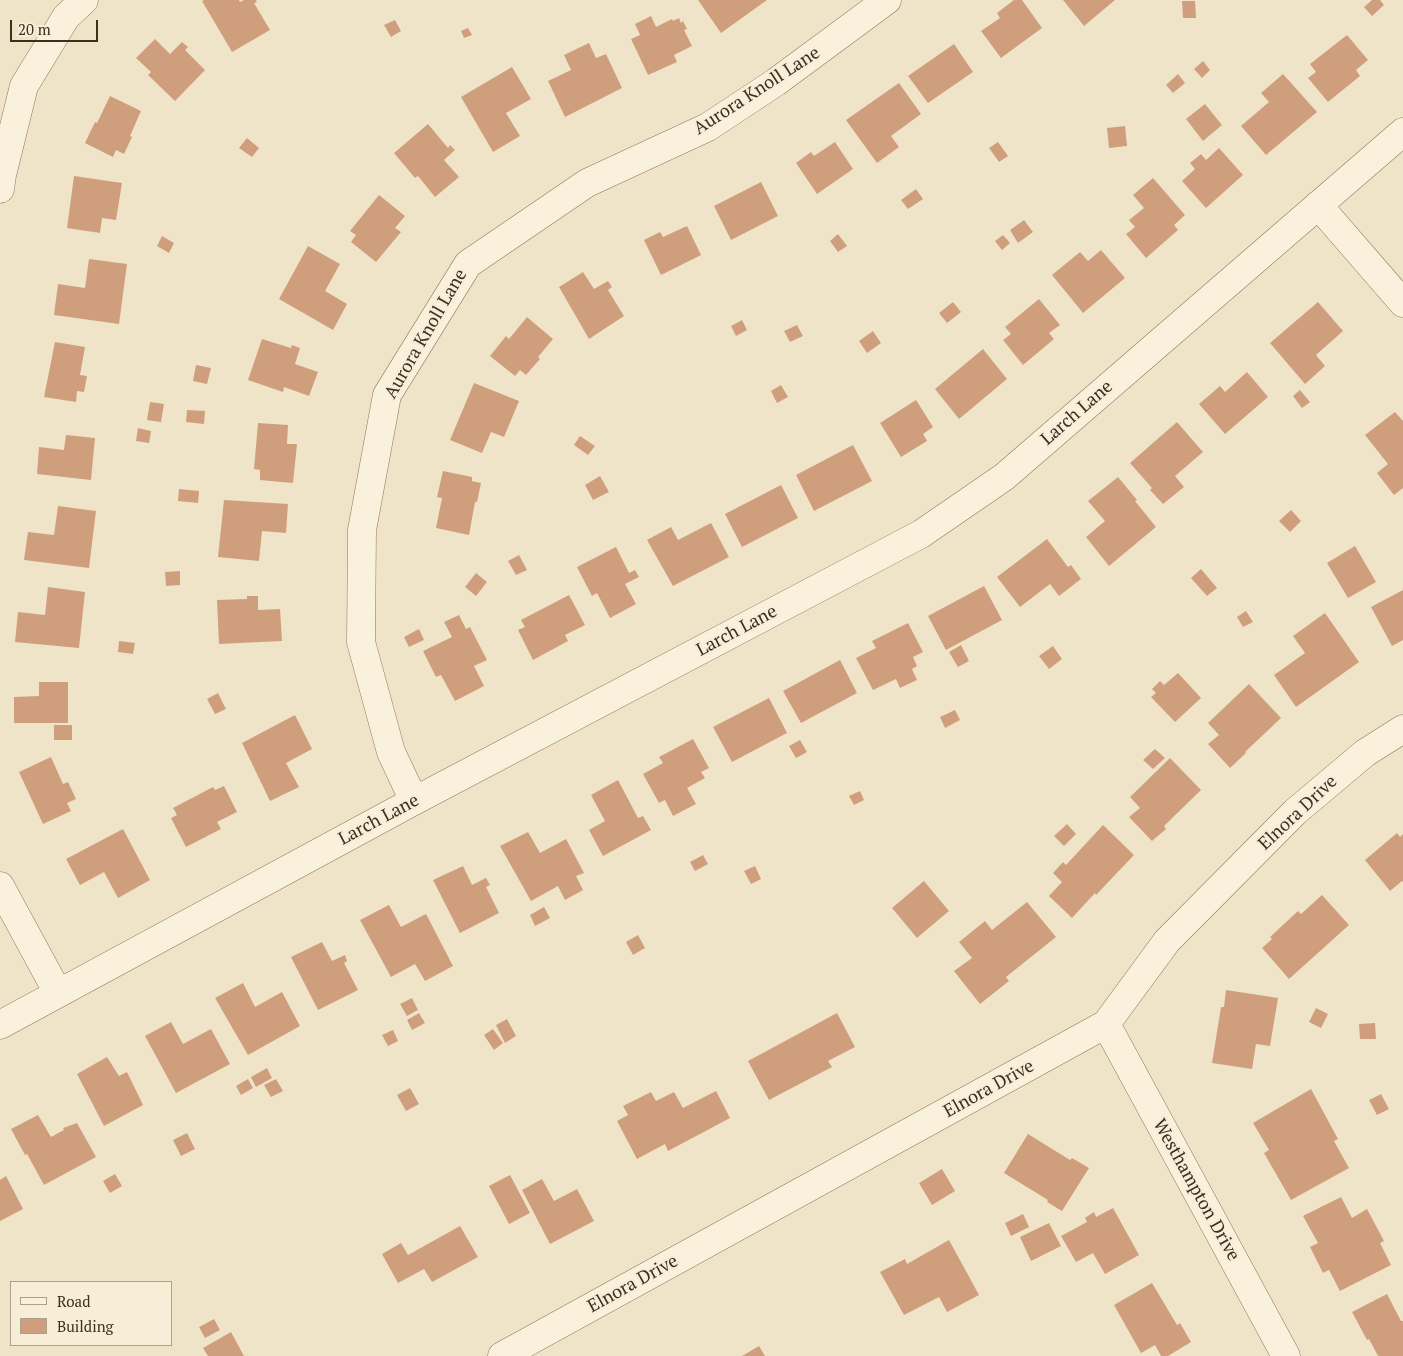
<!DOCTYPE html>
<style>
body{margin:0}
#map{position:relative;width:1403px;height:1356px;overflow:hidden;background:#f0e4c8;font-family:"PT Serif",serif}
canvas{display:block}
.legend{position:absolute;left:10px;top:1281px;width:162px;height:65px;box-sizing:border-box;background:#f7eed8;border:1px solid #ada18e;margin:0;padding:6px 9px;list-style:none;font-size:15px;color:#3d2e20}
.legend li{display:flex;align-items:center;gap:10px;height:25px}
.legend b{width:25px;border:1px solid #ada18e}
.scale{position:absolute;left:10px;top:20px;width:88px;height:22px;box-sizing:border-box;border:2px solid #3d2e20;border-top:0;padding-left:6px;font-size:15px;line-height:18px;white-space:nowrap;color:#3d2e20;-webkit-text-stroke:4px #f7eed8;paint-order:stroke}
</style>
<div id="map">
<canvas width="1403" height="1356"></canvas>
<ul class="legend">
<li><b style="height:6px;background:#faf1dc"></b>Road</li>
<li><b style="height:14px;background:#cf9f7d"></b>Building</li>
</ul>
<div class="scale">20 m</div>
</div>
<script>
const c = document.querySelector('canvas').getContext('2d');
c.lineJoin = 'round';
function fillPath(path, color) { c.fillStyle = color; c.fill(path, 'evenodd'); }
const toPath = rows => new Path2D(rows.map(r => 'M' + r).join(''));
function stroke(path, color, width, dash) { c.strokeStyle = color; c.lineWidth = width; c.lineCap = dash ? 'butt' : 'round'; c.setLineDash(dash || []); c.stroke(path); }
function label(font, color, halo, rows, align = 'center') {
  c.font = font + ' "PT Serif",serif'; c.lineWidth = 5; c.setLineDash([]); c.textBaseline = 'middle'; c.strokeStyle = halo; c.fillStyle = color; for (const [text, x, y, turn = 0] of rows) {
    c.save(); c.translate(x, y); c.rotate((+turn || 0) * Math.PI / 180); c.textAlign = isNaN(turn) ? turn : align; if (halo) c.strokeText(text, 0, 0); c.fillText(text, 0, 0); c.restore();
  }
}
fillPath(toPath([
 [204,0,239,0,240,2,244,0,256,0,257,2,254,3,270,30,232,52,202,1],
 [698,0,767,0,721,33],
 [1014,0,1022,0,1042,28,1001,58,981,31,1000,18,997,13],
 [1063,0,1115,0,1084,26],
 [1372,0,1380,0,1384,5,1372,16,1364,7],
 [1182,1,1195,1,1196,18,1183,18],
 [651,16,656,27,672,19,673,21,679,18,681,23,683,21,687,29,684,30,692,46,674,55,677,62,648,75,631,39,640,35,635,24],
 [395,20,401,31,391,37,384,25],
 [468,28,472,35,464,38,461,31],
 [1347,35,1368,60,1356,70,1360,76,1328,102,1308,78,1316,72,1310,64],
 [155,39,170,54,182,42,188,47,185,50,205,70,175,101,148,75,151,72,136,58],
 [589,43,596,58,606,54,622,88,565,117,548,81,571,70,564,55],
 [954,44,973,72,928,103,908,76],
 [1203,61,1210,70,1202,78,1194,69],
 [512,67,531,99,506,113,520,136,493,152,461,97],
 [1178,74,1185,83,1173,93,1166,85],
 [1283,74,1317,112,1266,155,1241,126,1269,102,1261,93],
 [899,83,921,114,891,136,899,147,877,163,846,120],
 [110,96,141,111,130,136,132,137,124,154,116,150,113,157,85,143,95,122,97,123],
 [1205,104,1222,125,1203,141,1186,119],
 [428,124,448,148,450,145,455,150,444,160,459,177,435,197,418,176,415,178,394,153],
 [1125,126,1127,146,1109,148,1107,128],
 [247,138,259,148,252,157,239,148],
 [835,142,853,169,817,194,796,163,811,152,814,156],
 [998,142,1008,156,999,162,989,148],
 [1219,148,1243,175,1206,208,1182,181,1195,169,1190,163,1201,154,1206,160],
 [74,176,122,183,116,220,102,218,100,233,67,228],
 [1153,178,1185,215,1174,225,1178,230,1146,258,1126,234,1135,227,1129,220,1144,208,1133,195],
 [761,182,778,216,731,240,714,206],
 [916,189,923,199,908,209,901,200],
 [379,195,405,216,395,228,401,232,376,262,351,242,356,235,350,231],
 [1024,220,1033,232,1018,243,1010,230],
 [687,226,701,255,661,275,644,240,660,232,663,237],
 [838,234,847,246,838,252,830,241],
 [1003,235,1010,243,1002,250,995,241],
 [162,236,174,243,169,253,157,246],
 [308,246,340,264,325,291,347,304,333,330,279,299],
 [1101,250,1125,278,1083,313,1052,275,1080,252,1088,261],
 [89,259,127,264,119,324,54,315,58,284,85,288],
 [583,272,594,289,608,281,612,287,608,290,624,316,589,339,559,287],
 [1039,299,1060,325,1049,333,1054,339,1023,365,1003,340,1011,334,1005,327],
 [953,302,961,312,947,323,939,313],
 [1318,302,1343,331,1316,355,1325,366,1305,384,1270,343],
 [527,317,553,339,538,357,540,359,526,375,520,370,515,376,490,356,506,336,509,339],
 [742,320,747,330,736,336,731,326],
 [797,325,803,336,790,342,784,331],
 [873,331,881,343,867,353,859,341],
 [262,339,291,348,292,345,300,348,295,364,318,372,309,396,284,387,283,392,248,380],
 [55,342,85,347,80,375,87,376,84,392,77,391,76,402,44,397],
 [983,349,1007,379,959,419,935,389],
 [196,365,211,368,207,384,193,381],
 [1247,372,1268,397,1225,434,1199,404,1220,386,1225,392],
 [474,383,519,401,504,437,491,432,482,453,450,440],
 [781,385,788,397,777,403,771,391],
 [1300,390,1310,402,1302,408,1293,396],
 [916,400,933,427,923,434,927,441,901,457,880,423],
 [150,402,164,404,161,422,147,420],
 [187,410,205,411,204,424,186,422],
 [1395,412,1403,421,1403,488,1394,495,1377,473,1388,464,1365,435],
 [1177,422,1203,452,1175,476,1184,487,1163,504,1150,490,1152,488,1130,463],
 [258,423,288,425,287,444,297,444,293,483,260,480,260,470,254,469],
 [138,428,151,431,149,443,136,441],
 [66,435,95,438,91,480,37,474,39,447,64,450],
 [580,436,595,446,588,455,574,445],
 [853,445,872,481,814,511,796,475],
 [443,471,472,477,472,481,481,483,477,502,475,502,469,535,436,528,442,498,437,497],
 [600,476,609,492,593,500,585,485],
 [1118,477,1137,500,1135,501,1156,527,1109,566,1086,537,1105,521,1088,501],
 [781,485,798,518,742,547,725,514],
 [179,489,199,491,198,503,178,501],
 [224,500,288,504,286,533,262,531,259,561,218,557],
 [58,506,96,511,89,568,24,560,28,532,54,535],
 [1291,510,1301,521,1290,532,1279,521],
 [711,523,729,557,673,586,647,540,671,527,678,540],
 [1047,539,1068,567,1071,565,1081,579,1059,596,1050,584,1020,607,997,577],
 [1355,546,1376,582,1348,598,1327,563],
 [616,547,629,573,635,570,639,577,625,584,636,604,610,618,597,593,592,596,577,567],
 [519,555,527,570,516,575,508,561],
 [1201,569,1217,588,1207,596,1191,578],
 [180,571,180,585,166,586,165,572],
 [476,573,487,582,476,596,465,587],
 [984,586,1002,620,946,650,928,616],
 [48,587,85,592,79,648,15,642,18,612,45,615],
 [1403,590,1403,640,1392,646,1371,607],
 [569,595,585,625,565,635,568,641,533,660,518,630,525,627,521,620],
 [247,596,258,596,258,610,280,609,282,641,219,644,217,600,247,599],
 [1246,611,1253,622,1243,627,1237,617],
 [1325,613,1359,662,1296,707,1274,675,1305,653,1293,636],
 [459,615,466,629,470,627,487,660,474,666,484,686,455,701,441,675,436,677,423,651,452,637,444,622],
 [908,623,923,652,913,657,917,666,912,669,917,680,900,688,896,679,873,690,856,658,876,648,872,641],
 [419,629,424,640,409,647,404,637],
 [119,641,135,643,133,654,118,652],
 [961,645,969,661,958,667,949,652],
 [1053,646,1062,659,1049,669,1039,656],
 [840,660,857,693,801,723,783,691],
 [1178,673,1201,698,1175,722,1151,697,1156,693,1152,689,1160,681,1164,685],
 [39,682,68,682,68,723,14,723,14,697,39,696],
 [1249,684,1281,718,1245,752,1246,753,1230,768,1208,744,1219,735,1208,723],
 [218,693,226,709,215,714,207,699],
 [769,698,787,733,732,762,713,727],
 [955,710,960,720,945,728,940,717],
 [295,715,312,749,286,763,299,787,270,801,242,743],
 [54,725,72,725,72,740,54,740],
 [693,739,709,768,701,772,705,778,687,788,696,804,673,816,665,800,659,803,643,774,663,763,659,757],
 [800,740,807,752,796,758,789,746],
 [1155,749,1165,758,1153,769,1143,760],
 [51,757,63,784,68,782,76,799,67,803,71,811,43,824,19,772],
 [1170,758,1201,790,1164,826,1166,829,1152,841,1129,817,1140,808,1130,797],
 [618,780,638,818,643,816,651,830,603,856,589,830,605,821,591,795],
 [224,786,237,812,217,822,221,829,186,847,171,818,177,815,173,808,213,787,215,790],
 [860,791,864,800,854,805,849,796],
 [1067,824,1076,834,1064,846,1054,836],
 [1103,825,1134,855,1096,895,1095,893,1072,918,1049,896,1062,882,1053,873,1063,862,1066,865],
 [123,829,150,880,118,898,104,872,80,885,66,859],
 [528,832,540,853,566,839,584,873,576,876,583,890,565,900,558,886,531,901,500,846],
 [1397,833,1400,837,1403,834,1403,882,1402,881,1390,891,1365,860],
 [703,855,708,864,695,871,690,862],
 [463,866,472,885,486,878,490,885,486,887,499,913,460,933,433,880],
 [755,866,761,879,751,884,744,871],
 [924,881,949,911,917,938,892,908],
 [1322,895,1349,925,1289,979,1262,948,1272,939,1270,937,1298,911,1301,914],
 [1027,902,1056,937,1006,977,1009,981,980,1004,954,971,972,958,959,942,985,921,992,930],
 [389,905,401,927,426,914,453,966,425,981,415,964,391,977,360,920],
 [544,907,550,918,535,926,530,915],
 [638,935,645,948,633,955,626,942],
 [322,942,332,961,345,955,347,961,344,963,358,990,318,1010,291,957],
 [243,983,255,1007,282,992,300,1026,248,1055,215,998],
 [1226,990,1278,998,1270,1046,1256,1044,1252,1069,1212,1063,1221,1007,1224,1007],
 [412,998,418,1010,407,1016,400,1004],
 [1316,1008,1328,1014,1321,1028,1309,1022],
 [419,1013,425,1023,412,1030,407,1020],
 [837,1013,855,1047,828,1061,832,1067,769,1100,748,1061],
 [507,1019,516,1036,505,1043,496,1025],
 [171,1022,183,1044,211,1029,230,1064,176,1093,145,1036],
 [1375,1023,1376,1039,1360,1039,1359,1024],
 [493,1029,503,1043,494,1050,484,1035],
 [393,1030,398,1041,388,1046,382,1035],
 [107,1057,119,1076,127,1072,143,1105,104,1126,77,1074],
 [267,1068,272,1078,256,1087,251,1077],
 [248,1079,253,1088,241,1095,236,1086],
 [276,1079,283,1091,271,1097,264,1085],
 [410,1088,419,1104,406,1111,397,1095],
 [1311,1089,1338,1139,1334,1141,1349,1168,1291,1200,1264,1153,1269,1150,1253,1123],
 [716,1091,730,1118,668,1151,665,1144,637,1159,617,1121,628,1115,623,1106,651,1092,656,1101,674,1092,683,1108],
 [1381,1094,1389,1109,1377,1115,1369,1100],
 [38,1115,51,1137,64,1130,63,1128,77,1123,96,1157,44,1185,27,1154,25,1155,11,1129],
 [187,1133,195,1149,181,1156,173,1140],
 [1028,1134,1070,1160,1072,1158,1089,1168,1062,1211,1047,1202,1048,1200,1004,1173],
 [942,1169,955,1191,932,1205,919,1183],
 [115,1174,122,1186,110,1193,103,1181],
 [510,1175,530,1213,509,1224,489,1186],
 [6,1176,23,1209,0,1221,0,1180],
 [542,1179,554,1201,577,1189,594,1221,550,1244,522,1190],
 [1341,1197,1352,1218,1367,1209,1384,1241,1380,1243,1391,1265,1340,1291,1329,1270,1323,1273,1310,1247,1318,1243,1303,1216],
 [1113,1208,1139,1255,1105,1274,1093,1253,1076,1262,1061,1236,1087,1222,1085,1218,1094,1212,1096,1217],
 [1023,1214,1029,1227,1011,1236,1005,1223],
 [1049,1223,1061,1246,1031,1261,1020,1237],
 [460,1226,478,1257,432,1282,424,1269,398,1283,382,1254,401,1243,408,1255],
 [949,1240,979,1295,947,1312,939,1297,904,1315,880,1272,905,1259,907,1264],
 [1152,1283,1177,1325,1180,1323,1191,1342,1168,1356,1161,1356,1155,1345,1141,1353,1114,1305],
 [1387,1294,1401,1321,1403,1321,1403,1356,1378,1356,1369,1339,1367,1340,1352,1312],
 [214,1319,220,1330,205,1338,199,1327],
 [231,1332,244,1356,208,1356,203,1348],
 [759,1346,765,1356,742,1356]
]), '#cf9f7d');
const minor = toPath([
 [0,189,2,175,24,86,66,17,84,0],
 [1318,205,1403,303],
 [414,801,391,752,361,642,362,530,387,395,468,264,587,183,708,127,776,82,887,0],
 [0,886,58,993],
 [1106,1024,1286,1356],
 [0,1025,414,801,921,534,1004,477,1403,132],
 [502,1356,1106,1024,1167,941,1295,812,1365,753,1403,729]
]);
stroke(minor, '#8d765c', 29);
stroke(minor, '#faf1dc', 28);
label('18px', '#3d2e20', '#f7eed8', [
 ["Aurora Knoll Lane",757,91,-33],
 ["Aurora Knoll Lane",426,334,-60],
 ["Larch Lane",1077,413,-41],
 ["Larch Lane",737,631,-28],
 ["Elnora Drive",1298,813,-43],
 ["Larch Lane",379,820,-28],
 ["Elnora Drive",989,1089,-29],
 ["Westhampton Drive",1196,1190,61],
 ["Elnora Drive",633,1284,-29]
]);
</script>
